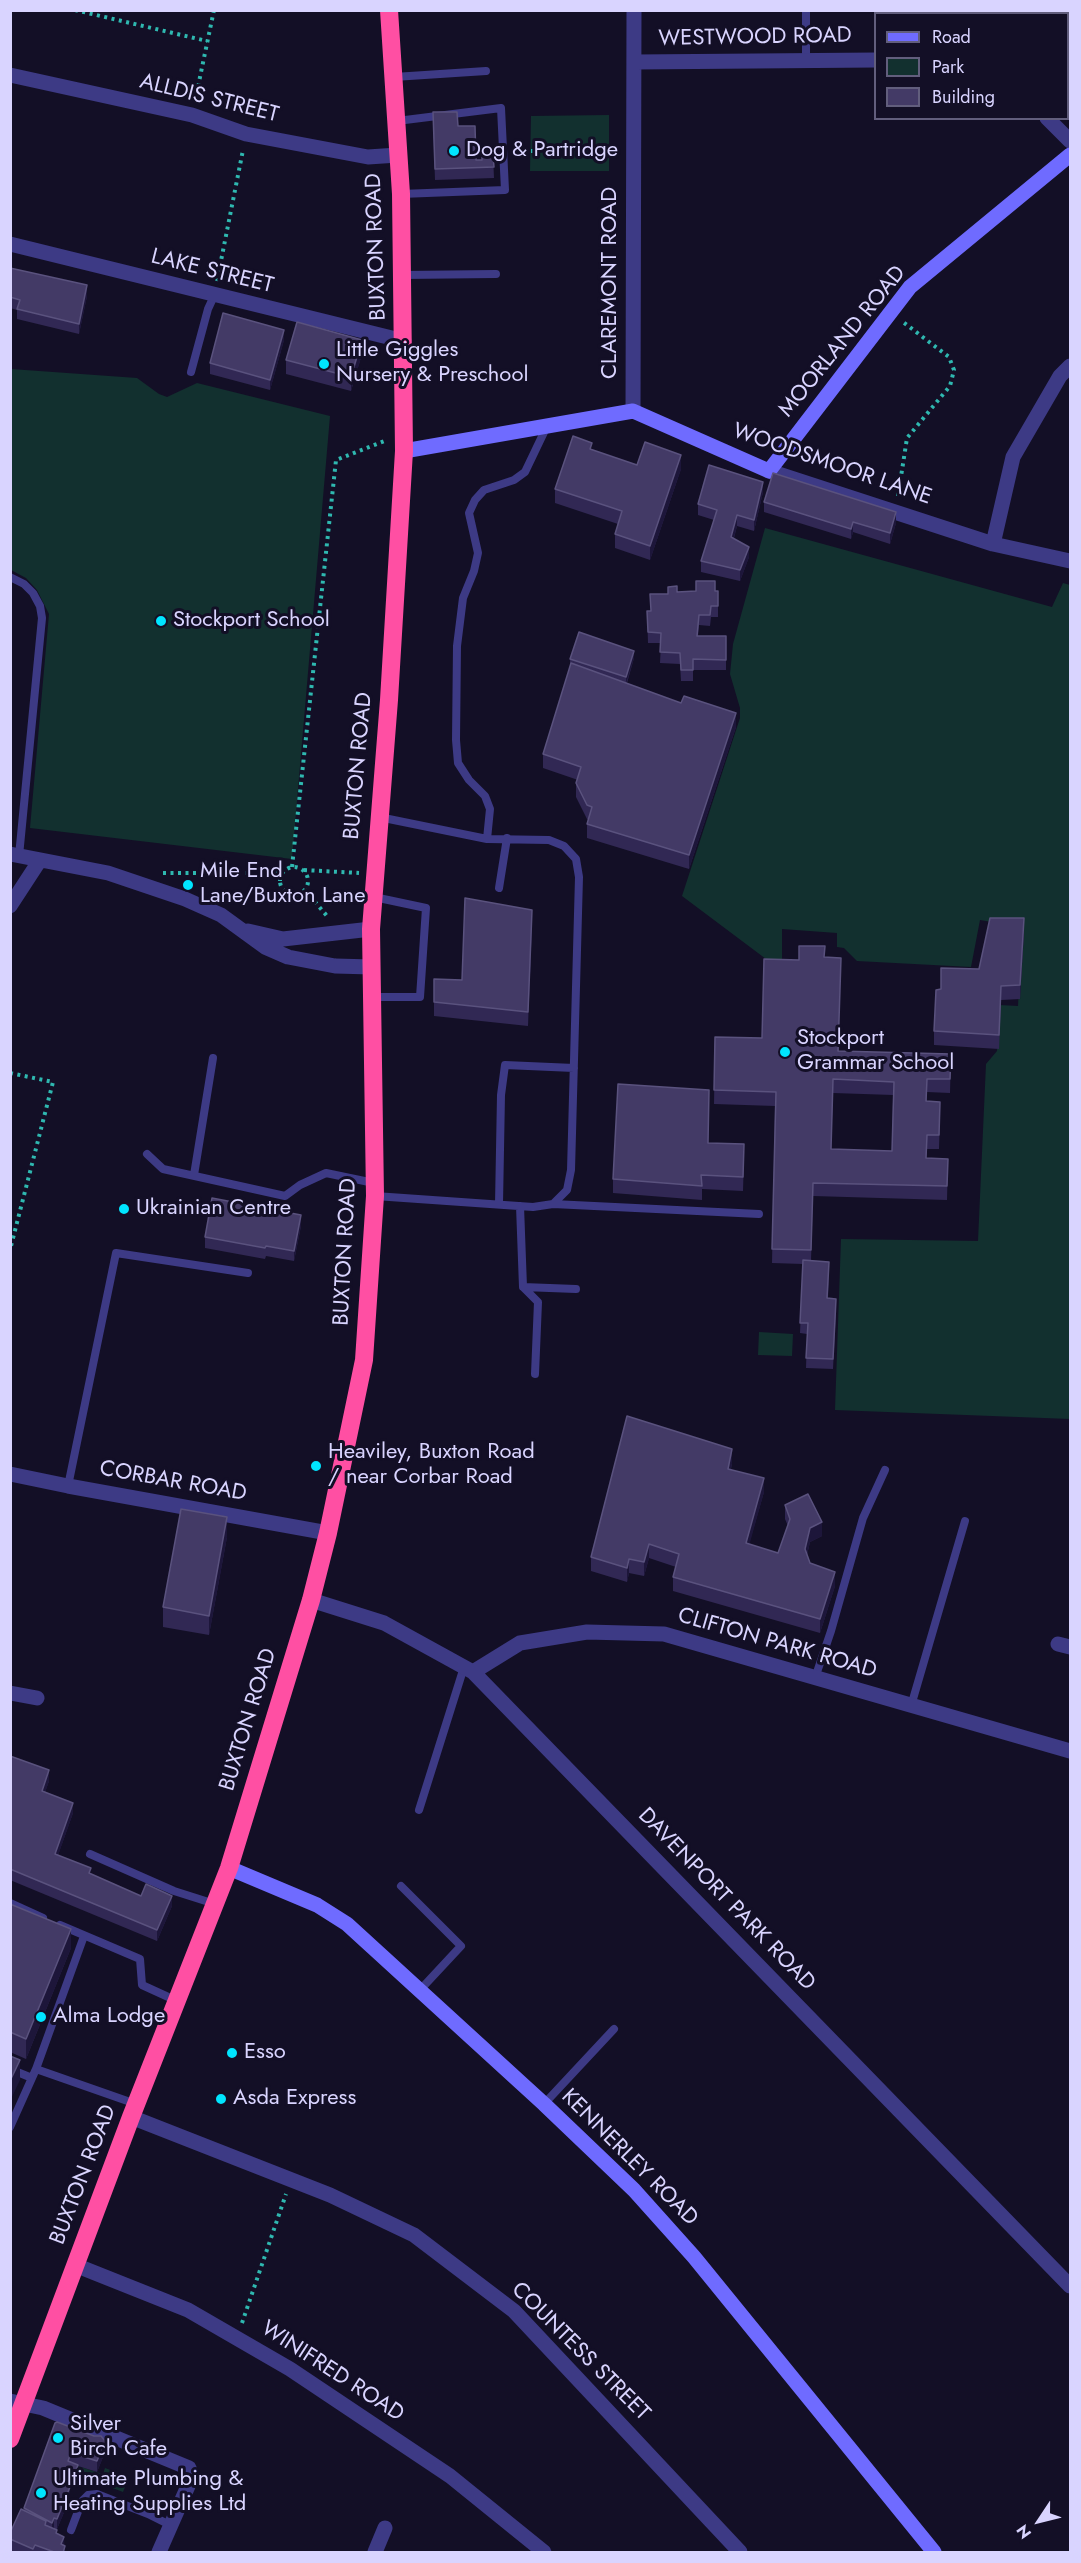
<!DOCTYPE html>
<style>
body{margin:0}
#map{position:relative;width:1081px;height:2563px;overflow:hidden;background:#130f26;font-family:Jost,sans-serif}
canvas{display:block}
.frame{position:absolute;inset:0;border:12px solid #d9d4ff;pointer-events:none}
.legend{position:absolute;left:874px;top:12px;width:195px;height:108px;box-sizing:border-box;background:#130f26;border:2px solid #625e7d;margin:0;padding:8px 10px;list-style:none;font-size:18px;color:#d9d4ff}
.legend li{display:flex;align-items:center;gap:12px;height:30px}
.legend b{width:30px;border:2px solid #625e7d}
.north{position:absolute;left:1009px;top:2491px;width:60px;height:60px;-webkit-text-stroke:4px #130f26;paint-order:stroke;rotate:235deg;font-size:16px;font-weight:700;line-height:24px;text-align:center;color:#d9d4ff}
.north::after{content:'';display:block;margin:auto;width:21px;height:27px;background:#d9d4ff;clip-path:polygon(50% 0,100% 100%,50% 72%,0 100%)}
</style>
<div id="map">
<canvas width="1081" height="2563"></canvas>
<div class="frame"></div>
<ul class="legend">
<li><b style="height:8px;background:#6f6bff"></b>Road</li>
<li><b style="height:16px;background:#12302f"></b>Park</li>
<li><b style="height:16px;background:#433a66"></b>Building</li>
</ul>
<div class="north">N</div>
</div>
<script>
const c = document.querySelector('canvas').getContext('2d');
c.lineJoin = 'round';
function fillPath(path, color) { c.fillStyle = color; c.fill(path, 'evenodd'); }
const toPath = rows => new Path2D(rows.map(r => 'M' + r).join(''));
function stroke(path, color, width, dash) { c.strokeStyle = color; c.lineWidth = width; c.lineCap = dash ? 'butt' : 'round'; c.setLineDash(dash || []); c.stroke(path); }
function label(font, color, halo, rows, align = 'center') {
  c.font = font + ' Jost,sans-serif'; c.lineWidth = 6; c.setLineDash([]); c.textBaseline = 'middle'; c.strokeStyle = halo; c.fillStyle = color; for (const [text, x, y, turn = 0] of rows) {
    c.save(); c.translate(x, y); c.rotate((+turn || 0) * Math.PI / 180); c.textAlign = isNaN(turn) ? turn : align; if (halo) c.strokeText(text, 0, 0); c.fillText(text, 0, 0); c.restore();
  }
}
fillPath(toPath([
 [609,115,609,171,530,171,531,116],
 [11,369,137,378,159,394,167,397,197,383,330,416,292,859,30,828,49,614,37,590,26,578,11,570],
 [765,528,1052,607,1063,583,1070,585,1070,1419,835,1410,841,1239,978,1241,986,1064,997,1051,999,1005,1018,1006,1022,927,980,920,971,967,857,961,844,948,837,947,837,933,782,929,782,959,766,959,682,896,740,718,740,708,730,674,733,644],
 [759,1332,793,1334,792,1356,758,1355],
 [71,2464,103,2474,105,2468,129,2477,123,2492,68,2471]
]), '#12302f');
stroke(toPath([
 [75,10,207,41],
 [195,101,214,10],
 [516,151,534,151],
 [217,281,243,150],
 [898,496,907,438,950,386,954,370,949,357,903,322],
 [292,867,336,460,387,440],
 '280 881a14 14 0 1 1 28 0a14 14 0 1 1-28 0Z',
 [304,870,359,873],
 [163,873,283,873],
 [305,890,327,916],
 [10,1073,53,1082,10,1250],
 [242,2323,286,2194]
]), '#2fb8b0', 4, [3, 4.5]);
stroke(toPath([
 [806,60,806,10],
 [394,77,486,71],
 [397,121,501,108,505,190,401,194],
 [403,275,496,274],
 [191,372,208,309,214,296],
 [10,577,24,584,33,593,40,606,42,618,19,856],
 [487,839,490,809,485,796,469,780,458,763,456,740,457,646,463,598,474,571,478,553,469,513,475,500,484,490,514,480,525,472,547,426],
 [499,888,507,838],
 [371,997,420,997,426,908,374,897],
 [147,1154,163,1169,285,1196,300,1185,326,1173,374,1183],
 [194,1175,213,1058],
 [375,1196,533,1207,553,1204,567,1190,571,1170,579,877,576,859,564,846,549,840,487,839,379,817],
 [499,1204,501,1095,505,1065,574,1068],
 [553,1204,759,1214],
 [520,1206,523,1287,538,1302,535,1374],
 [523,1287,576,1289],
 [68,1486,116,1253,248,1273],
 [815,1678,831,1631,863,1518,885,1470],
 [911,1706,965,1521],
 [419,1810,464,1667],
 [90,1854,174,1891,215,1904],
 [401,1886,461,1946,420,1990],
 [10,1903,43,1918],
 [60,1925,140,1959,142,1985,177,2001],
 [10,2069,32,2078],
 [36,2069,84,1936],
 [544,2104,614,2029],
 [10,2127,36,2069,136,2104],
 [71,2530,82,2501,88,2495,97,2494,148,2514,170,2525]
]), '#3d3a85', 8);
stroke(toPath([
 [635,62,876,60],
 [10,75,192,115,246,134,368,157,398,155],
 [1047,118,1070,141],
 [10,244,404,341],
 [633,411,634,10],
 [769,471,993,544,1070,561],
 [993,544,1013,457,1060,376,1070,366],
 [10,854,108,873,185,899,221,915,265,947,288,957,335,966,372,967],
 [10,906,40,860],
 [248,931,283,939,371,929],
 [10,1474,68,1486,328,1533],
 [311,1600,384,1623,473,1672,1070,2286],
 [1058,1644,1070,1647],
 [473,1672,520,1643,587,1632,664,1634,1070,1751],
 [10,1693,37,1698],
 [131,2117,330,2195,414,2235,514,2311,740,2552],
 [75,2265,188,2310,290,2369,450,2476,544,2552],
 [10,2401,43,2408,189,2468,192,2477,159,2552],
 [375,2552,385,2528]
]), '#3d3a85', 15);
stroke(toPath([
 [404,451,633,411,769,471,910,287,1070,155],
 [229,1868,317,1905,347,1924,544,2104,634,2190,694,2257,934,2552]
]), '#6f6bff', 15);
stroke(toPath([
 [10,2439,131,2117,229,1868,311,1600,328,1533,364,1360,375,1196,371,929,389,700,404,451,401,194,389,10]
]), '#ff4fa3', 18);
fillPath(toPath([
 [991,10,1052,10,1052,13,991,12],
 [433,123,458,126,476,160,482,160,493,155,494,178,435,180],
 [10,268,87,296,79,334,17,319,17,310,10,308],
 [284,340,270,390,210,374,210,363],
 [362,354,351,391,286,374,286,360],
 [592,450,637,465,681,469,650,560,615,548,615,534,618,524,555,503,555,489],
 [763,492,754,531,737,526,734,538,749,557,740,581,701,572,701,561,714,520,698,515,698,504],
 [764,502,896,523,890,544,853,532,851,539,764,512],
 [718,591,718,617,711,617,710,626,699,625,698,636,726,636,726,670,693,670,693,681,681,681,680,664,660,663,661,643,648,643,647,611,650,611,668,594,677,592],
 [634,658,627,683,736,727,689,869,587,838,587,824,589,820,587,819,576,797,576,783,578,780,543,768,543,754,570,666,570,659],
 [532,924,528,1026,434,1016,434,1002],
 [1024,932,1020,999,1001,1000,999,1049,934,1045,934,1031,941,989,979,969],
 [825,957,839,1051,951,1054,950,1093,927,1092,927,1101,940,1116,939,1149,927,1149,926,1158,948,1159,947,1200,813,1196,811,1261,829,1272,828,1298,836,1309,833,1369,806,1368,807,1334,800,1333,803,1264,772,1263,775,1106,714,1104,715,1037,762,1038,799,960],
 [833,1093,893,1095,892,1151,831,1149],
 [708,1143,744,1158,743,1191,702,1189,702,1200,613,1193,613,1179],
 [301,1226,294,1261,266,1256,265,1259,205,1248,205,1237],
 [732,1463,731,1469,764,1492,749,1544,778,1553,788,1526,785,1519,785,1505,822,1536,810,1542,807,1555,810,1563,835,1586,820,1633,673,1591,673,1577,676,1567,649,1558,644,1576,629,1573,627,1582,591,1571,591,1557],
 [227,1537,209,1635,163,1627,163,1607],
 [10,1756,49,1781,45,1792,73,1813,58,1855,91,1874,141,1896,172,1906,157,1941,10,1880],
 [10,1904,71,1948,26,2059,10,2052],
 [55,2423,94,2436,105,2452,97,2472,78,2466,78,2475,75,2484,65,2480,63,2485,70,2498,57,2529,54,2529,64,2546,65,2553,10,2553,10,2533,24,2510]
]), '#312854');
fillPath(toPath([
 [87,285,87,296,79,334,79,324],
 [284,330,284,340,270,390,270,380],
 [362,340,362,354,351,391,351,377],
 [681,455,681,469,650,560,650,546],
 [763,482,763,492,754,531,754,520],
 [896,512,896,523,890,544,890,533],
 [737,515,737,526,731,548,731,537],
 [853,522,853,532,851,539,851,529],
 [749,547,749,557,740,581,740,570],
 [634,651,634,658,626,684,626,677],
 [736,713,736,727,689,869,689,855],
 [532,910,532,924,528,1026,528,1012],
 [1024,918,1024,932,1020,999,1020,985],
 [301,1215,301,1226,294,1261,294,1251],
 [732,1449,732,1463,728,1483,728,1469],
 [764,1478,764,1492,746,1557,746,1543],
 [227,1517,227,1537,209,1635,209,1616],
 [822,1522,822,1536,810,1542,805,1563,805,1549,810,1528],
 [649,1544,649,1558,644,1576,644,1562],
 [629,1559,629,1573,627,1582,627,1568],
 [835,1572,835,1586,820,1633,820,1619],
 [49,1770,49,1781,42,1802,42,1791],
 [73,1803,73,1813,55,1864,55,1854],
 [172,1896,172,1906,157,1941,157,1930],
 [71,1929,71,1948,26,2059,26,2039],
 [20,2060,20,2080,10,2101,10,2081],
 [105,2441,105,2452,97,2472,97,2461],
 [78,2465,78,2475,75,2484,75,2473],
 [65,2469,65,2480,59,2494,59,2483],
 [70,2487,70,2498,57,2529,57,2519],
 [54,2518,54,2529,52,2533,52,2523],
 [64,2537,65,2553,61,2553,61,2544]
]), '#1d163a');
const building = toPath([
 [433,112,457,112,458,126,475,126,476,160,482,160,482,156,493,155,494,167,435,169,433,112],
 [10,268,87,285,79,324,17,309,20,300,10,297,10,268],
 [223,313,284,330,270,380,210,363,223,313],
 [297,322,362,340,351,377,286,360,297,322],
 [573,436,592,443,590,449,637,465,645,442,681,455,650,546,615,534,622,511,555,489,573,436],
 [709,465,763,482,754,520,737,515,731,537,749,547,740,570,701,561,717,510,698,504,709,465],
 [773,473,896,512,890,533,853,522,851,529,764,502,773,473],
 [696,581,715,581,715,591,718,591,718,606,711,606,710,615,699,615,697,636,726,636,726,660,693,659,693,670,681,670,680,653,660,652,661,633,648,632,647,611,651,611,650,594,668,594,668,587,677,586,677,592,696,591,696,581],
 [579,632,634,651,626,677,570,659,579,632],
 [571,663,681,703,684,696,736,713,689,855,587,824,592,807,587,805,576,783,581,767,543,754,571,663],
 [465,898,532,910,528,1012,434,1002,434,979,462,980,465,898],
 [990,918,1024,918,1020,985,1001,986,999,1035,934,1031,936,990,941,989,941,968,979,969,990,918],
 [799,946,825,946,824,957,841,958,838,1051,951,1054,950,1079,927,1079,926,1101,940,1102,939,1135,927,1135,926,1158,948,1159,947,1186,813,1183,811,1250,772,1249,776,1092,714,1090,715,1037,762,1038,764,959,799,960,799,946],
 [833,1079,894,1082,892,1151,831,1149,833,1079],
 [618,1084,709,1090,708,1143,744,1144,743,1177,701,1175,702,1186,613,1179,618,1084],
 [212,1198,301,1215,294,1251,266,1246,265,1248,205,1237,212,1198],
 [803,1260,829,1262,827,1298,836,1299,833,1359,806,1358,808,1323,800,1323,803,1260],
 [627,1416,732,1449,728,1469,764,1478,746,1543,778,1553,790,1519,785,1505,808,1494,822,1522,810,1528,805,1549,810,1563,835,1572,820,1619,673,1577,679,1554,649,1544,644,1562,629,1559,627,1568,591,1557,627,1416],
 [181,1509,227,1517,209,1616,163,1607,181,1509],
 [10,1756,49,1770,42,1791,73,1803,55,1854,91,1868,89,1873,141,1896,146,1884,172,1896,157,1930,10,1869,10,1756],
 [10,1904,71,1929,26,2039,10,2032,10,1904],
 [10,2056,20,2060,10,2081,10,2056],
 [57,2422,94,2436,101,2436,105,2441,97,2461,71,2453,68,2461,78,2465,75,2473,65,2469,59,2483,70,2487,57,2519,54,2518,52,2523,24,2508,55,2423,57,2422],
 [21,2509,46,2521,45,2525,57,2530,56,2533,64,2537,61,2544,65,2546,63,2553,57,2553,35,2545,33,2549,10,2539,10,2533,21,2509]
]);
fillPath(building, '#433a66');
stroke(building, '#5a527e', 1.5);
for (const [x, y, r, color] of [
 [454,151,6,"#00e5ff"],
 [324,364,6,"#00e5ff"],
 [161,621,6,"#00e5ff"],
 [188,885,6,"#00e5ff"],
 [785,1052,6,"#00e5ff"],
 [124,1209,6,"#00e5ff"],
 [316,1466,6,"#00e5ff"],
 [41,2017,6,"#00e5ff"],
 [232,2053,6,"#00e5ff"],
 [221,2099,6,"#00e5ff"],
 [58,2438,6,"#00e5ff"],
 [41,2493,6,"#00e5ff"]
]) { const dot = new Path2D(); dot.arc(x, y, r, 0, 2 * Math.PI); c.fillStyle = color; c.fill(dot); stroke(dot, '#130f26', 2); }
label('22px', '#d9d4ff', '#130f26', [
 ["WESTWOOD ROAD",755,38,-1],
 ["ALLDIS STREET",209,99,14],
 ["BUXTON ROAD",377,247,-92],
 ["LAKE STREET",212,272,14],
 ["CLAREMONT ROAD",611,283,-90],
 ["MOORLAND ROAD",843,342,-51],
 ["WOODSMOOR LANE",832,465,19],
 ["BUXTON ROAD",359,766,-85],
 ["BUXTON ROAD",346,1252,-87],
 ["CORBAR ROAD",173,1482,10],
 ["CLIFTON PARK ROAD",777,1644,16],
 ["BUXTON ROAD",249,1720,-73],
 ["DAVENPORT PARK ROAD",726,1900,46],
 ["KENNERLEY ROAD",629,2158,45],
 ["BUXTON ROAD",84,2175,-69],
 ["COUNTESS STREET",580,2352,45],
 ["WINIFRED ROAD",332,2372,33]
]);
label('22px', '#d9d4ff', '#130f26', [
 ["Dog & Partridge",466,151],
 ["Little Giggles",336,351],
 ["Nursery & Preschool",336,376],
 ["Stockport School",173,621],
 ["Mile End",200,872],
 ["Lane/Buxton Lane",200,897],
 ["Stockport",797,1039],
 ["Grammar School",797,1064],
 ["Ukrainian Centre",136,1209],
 ["Heaviley, Buxton Road",328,1453],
 ["/ near Corbar Road",328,1478],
 ["Alma Lodge",53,2017],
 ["Esso",244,2053],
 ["Asda Express",233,2099],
 ["Silver",70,2425],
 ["Birch Cafe",70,2450],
 ["Ultimate Plumbing &",53,2480],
 ["Heating Supplies Ltd",53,2505]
], 'left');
</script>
